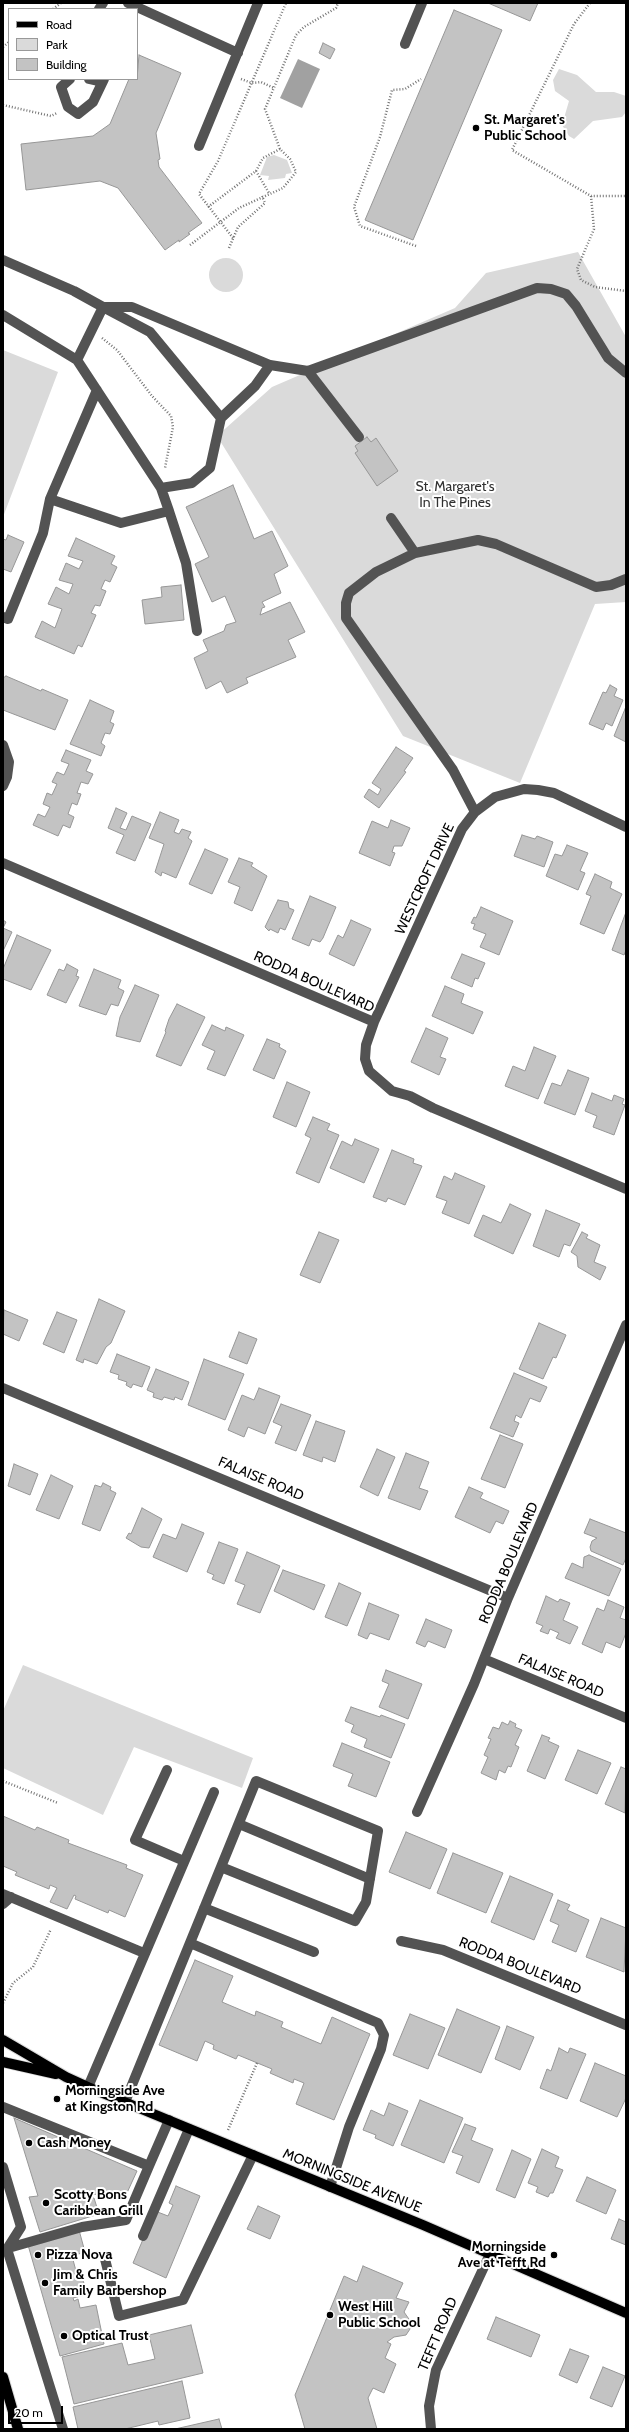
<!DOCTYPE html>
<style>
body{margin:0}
#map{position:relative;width:629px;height:2432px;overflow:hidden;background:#fff;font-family:Cabin,sans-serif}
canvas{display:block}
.frame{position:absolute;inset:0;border:4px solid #000;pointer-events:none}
.legend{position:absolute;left:8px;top:8px;width:130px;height:72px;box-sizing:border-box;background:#fff;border:1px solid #999;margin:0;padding:5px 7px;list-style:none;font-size:12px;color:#000}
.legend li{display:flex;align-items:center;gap:8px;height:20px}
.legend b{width:20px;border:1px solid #999}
.scale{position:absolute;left:8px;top:2406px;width:55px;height:18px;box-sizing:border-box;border:2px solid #000;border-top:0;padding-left:5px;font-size:12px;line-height:14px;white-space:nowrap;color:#000;-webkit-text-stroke:3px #fff;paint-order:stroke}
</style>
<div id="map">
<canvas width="629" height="2432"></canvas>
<div class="frame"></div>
<ul class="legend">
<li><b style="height:5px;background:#000"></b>Road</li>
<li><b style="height:11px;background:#dadada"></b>Park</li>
<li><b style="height:11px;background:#c3c3c3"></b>Building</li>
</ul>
<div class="scale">20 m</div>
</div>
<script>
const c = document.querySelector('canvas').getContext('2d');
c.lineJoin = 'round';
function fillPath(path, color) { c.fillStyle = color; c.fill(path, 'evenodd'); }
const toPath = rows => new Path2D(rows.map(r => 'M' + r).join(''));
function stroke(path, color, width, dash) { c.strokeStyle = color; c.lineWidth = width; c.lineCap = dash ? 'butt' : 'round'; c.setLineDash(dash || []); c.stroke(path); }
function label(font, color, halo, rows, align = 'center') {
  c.font = font + ' Cabin,sans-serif'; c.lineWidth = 4; c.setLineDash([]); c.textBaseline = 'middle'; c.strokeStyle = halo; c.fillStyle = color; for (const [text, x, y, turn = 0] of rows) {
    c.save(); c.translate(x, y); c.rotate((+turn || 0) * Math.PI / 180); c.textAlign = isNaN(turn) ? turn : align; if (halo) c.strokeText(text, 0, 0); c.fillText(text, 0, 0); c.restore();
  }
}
fillPath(toPath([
 [559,69,577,75,596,92,614,92,626,96,626,112,622,117,593,121,574,139,569,136,562,125,569,101,555,91,553,80],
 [274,155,287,160,292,173,286,174,285,178,268,180,269,176,260,175,267,157],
 [578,252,626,337,626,602,595,604,520,783,403,736,217,436,272,387,455,308,486,273],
 '209 275a17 17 0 1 1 34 0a17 17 0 1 1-34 0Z',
 [3,350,58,372,3,517],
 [23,1665,253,1758,242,1788,134,1747,103,1815,3,1768,3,1711]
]), '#dadada');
fillPath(toPath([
 [298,59,320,69,302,108,280,98]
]), '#a1a1a1');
const building = toPath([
 [488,3,538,3,530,21,488,3],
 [454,10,502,30,413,240,365,220,454,10],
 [323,43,335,49,330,59,319,53,323,43],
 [139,55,181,73,156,133,160,159,158,160,159,167,202,223,188,233,190,234,179,242,179,240,165,250,118,188,100,181,26,190,21,144,93,136,110,124,129,79,137,79,139,55],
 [367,437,371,442,376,438,398,471,377,486,355,453,358,451,355,446,367,437],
 [233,485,254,539,272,531,288,566,274,574,281,593,262,602,265,607,262,608,260,615,290,602,305,632,288,640,296,657,246,678,248,683,227,693,221,681,206,689,194,658,208,651,203,640,224,631,226,625,236,622,225,596,212,602,195,564,209,557,186,507,233,485],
 [8,535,24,542,11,572,3,569,3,539,6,540,8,535],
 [76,538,115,556,111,564,117,567,110,582,105,580,101,589,106,591,100,606,95,605,91,613,96,615,82,647,78,645,74,654,35,637,42,621,55,628,62,609,48,604,56,587,69,594,73,584,59,580,66,563,79,569,83,561,68,556,76,538],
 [181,585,184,620,145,624,142,600,162,597,161,587,181,585],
 [6,676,41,691,42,689,68,700,55,730,3,710,3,678,6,676],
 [610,685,617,689,614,696,623,700,612,726,606,723,603,730,589,724,603,692,606,693,610,685],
 [90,700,114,711,110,722,114,724,110,734,105,733,101,743,105,746,101,756,70,744,90,700],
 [625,709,626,710,626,742,614,736,625,709],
 [396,747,413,758,404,771,406,772,379,808,364,797,369,789,378,795,381,789,372,783,396,747],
 [66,750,91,760,86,771,93,774,88,784,81,782,77,793,81,794,77,805,72,803,68,814,74,817,70,828,63,825,58,836,33,825,38,814,45,817,50,807,43,804,47,793,52,795,57,784,52,782,57,772,64,775,69,764,61,761,66,750],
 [116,808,127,813,120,828,126,830,132,816,151,824,135,861,116,853,124,835,108,828,116,808],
 [160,812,179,820,174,832,179,834,182,829,191,832,188,838,192,841,176,878,162,872,161,876,155,872,164,844,149,838,160,812],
 [391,820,410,828,402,846,394,846,392,852,395,853,390,866,359,853,372,821,388,828,391,820],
 [522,835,535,839,537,836,553,842,544,867,514,856,522,835],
 [567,845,588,853,580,871,585,873,578,890,546,876,555,854,562,856,567,845],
 [205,849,228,859,212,894,189,884,205,849],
 [239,858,253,863,251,866,267,876,252,911,234,903,240,887,228,882,239,858],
 [595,874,612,882,610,888,622,894,604,934,580,924,591,896,586,894,595,874],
 [310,896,336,907,323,938,320,942,312,939,309,946,292,939,310,896],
 [278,900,288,902,289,908,294,910,285,930,280,928,278,933,270,929,269,931,265,927,278,900],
 [481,907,513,921,499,955,480,947,486,934,473,929,475,924,471,923,474,917,476,918,481,907],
 [626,912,626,950,624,955,612,950,626,912],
 [3,920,6,922,3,928,12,932,3,951,3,920],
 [351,920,371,929,354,966,329,954,338,935,343,938,351,920],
 [17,935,51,950,31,990,3,979,3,969,17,935],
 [462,954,485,963,478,979,475,978,472,987,451,978,462,954],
 [67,964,78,970,76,976,79,977,66,1003,47,995,59,969,64,971,67,964],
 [94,969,121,980,118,988,124,991,118,1006,111,1004,106,1015,79,1006,94,969],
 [135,985,159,995,140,1042,116,1036,120,1017,135,985],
 [445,986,464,994,461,1003,483,1012,473,1034,432,1016,445,986],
 [177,1004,205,1017,181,1066,156,1056,166,1032,165,1031,169,1019,177,1004],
 [212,1025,225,1031,226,1027,244,1035,225,1076,207,1069,215,1051,202,1045,212,1025],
 [426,1028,448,1038,440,1057,446,1059,439,1075,411,1062,426,1028],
 [267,1039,280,1044,279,1047,286,1051,274,1079,253,1070,267,1039],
 [534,1047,556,1056,538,1099,505,1086,513,1066,525,1071,534,1047],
 [568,1070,589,1078,575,1115,544,1103,552,1083,561,1086,568,1070],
 [287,1082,310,1092,296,1127,273,1117,287,1082],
 [592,1093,612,1101,614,1095,624,1099,622,1104,625,1105,614,1135,593,1127,597,1116,585,1111,592,1093],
 [313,1117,330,1124,327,1130,339,1135,319,1183,296,1173,311,1138,305,1135,313,1117],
 [355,1139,379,1149,364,1183,330,1168,342,1141,352,1146,355,1139],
 [392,1150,414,1159,413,1163,422,1166,405,1205,388,1198,386,1202,373,1197,392,1150],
 [455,1173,485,1186,469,1224,442,1213,447,1201,436,1197,444,1176,452,1180,455,1173],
 [510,1204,531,1214,513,1254,474,1236,483,1215,501,1223,510,1204],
 [546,1210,580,1224,570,1246,564,1244,559,1257,533,1246,546,1210],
 [319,1232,339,1240,320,1283,300,1275,319,1232],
 [582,1232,588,1235,586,1238,600,1245,594,1262,606,1267,600,1280,578,1267,577,1256,571,1252,582,1232],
 [99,1299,125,1311,111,1343,106,1347,97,1364,84,1359,83,1363,76,1360,99,1299],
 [4,1310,28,1320,19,1341,3,1334,4,1310],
 [57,1312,77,1320,64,1353,43,1344,57,1312],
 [539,1323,566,1335,556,1358,553,1357,543,1379,519,1369,539,1323],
 [239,1332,257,1339,247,1364,229,1357,239,1332],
 [117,1354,150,1367,142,1387,133,1384,131,1388,126,1385,127,1382,118,1379,119,1375,110,1372,117,1354],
 [204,1359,244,1374,225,1420,188,1405,204,1359],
 [156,1369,189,1382,182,1400,175,1397,174,1400,164,1397,162,1400,153,1397,154,1393,147,1390,156,1369],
 [514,1373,547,1387,540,1402,530,1398,521,1418,516,1415,514,1421,519,1423,513,1437,490,1428,514,1373],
 [259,1388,280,1396,265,1434,248,1427,244,1437,228,1430,242,1395,254,1400,259,1388],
 [281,1404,311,1415,296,1451,275,1443,282,1426,273,1422,281,1404],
 [316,1421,345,1431,335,1462,323,1457,322,1462,303,1455,316,1421],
 [500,1435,523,1444,505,1488,481,1479,500,1435],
 [377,1449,395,1457,378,1496,360,1487,377,1449],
 [406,1453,429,1462,419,1488,428,1491,420,1510,388,1498,406,1453],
 [14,1464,38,1474,30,1495,8,1486,14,1464],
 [51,1475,73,1486,59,1519,36,1510,51,1475],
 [103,1483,111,1487,110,1490,116,1493,100,1531,82,1524,95,1485,101,1487,103,1483],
 [469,1487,483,1493,480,1498,509,1511,503,1524,496,1521,490,1533,455,1517,469,1487],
 [142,1508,162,1519,149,1548,141,1547,126,1538,129,1533,131,1534,142,1508],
 [590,1519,626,1533,626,1558,623,1565,591,1551,590,1547,592,1541,597,1538,584,1533,590,1519],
 [182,1524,204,1533,187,1572,153,1557,163,1534,176,1539,182,1524],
 [219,1542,238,1549,224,1584,212,1579,214,1575,207,1572,219,1542],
 [247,1552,280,1566,260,1613,237,1604,245,1585,235,1581,247,1552],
 [589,1555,621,1569,609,1596,565,1578,572,1563,583,1568,584,1557,589,1555],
 [283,1570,325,1585,314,1610,274,1591,283,1570],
 [339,1583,361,1593,347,1626,325,1617,339,1583],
 [546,1596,558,1602,560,1599,570,1603,563,1620,578,1627,570,1644,556,1638,559,1633,550,1629,548,1634,540,1631,543,1626,536,1623,546,1596],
 [608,1600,624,1607,620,1618,626,1620,626,1633,620,1648,606,1642,602,1653,582,1644,597,1608,604,1611,608,1600],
 [369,1603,399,1615,389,1640,370,1633,367,1639,358,1635,369,1603],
 [426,1619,452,1630,445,1648,428,1641,425,1647,416,1643,426,1619],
 [386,1670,422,1684,408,1719,379,1707,389,1684,382,1681,386,1670],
 [351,1707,380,1717,381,1715,405,1724,391,1758,364,1747,367,1739,351,1732,354,1725,345,1721,351,1707],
 [510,1721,516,1724,515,1727,522,1730,515,1745,519,1747,511,1767,508,1766,505,1773,499,1770,496,1780,481,1773,488,1757,484,1755,491,1739,488,1738,493,1727,499,1729,502,1722,508,1725,510,1721],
 [542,1735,550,1738,548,1741,559,1746,545,1779,527,1771,542,1735],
 [342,1743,390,1762,376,1797,348,1786,353,1774,333,1766,342,1743],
 [578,1750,611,1763,597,1794,565,1780,578,1750],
 [621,1767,626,1769,625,1813,605,1804,621,1767],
 [3,1816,35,1830,37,1827,69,1840,68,1843,127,1865,126,1868,143,1875,125,1917,109,1910,108,1913,75,1899,76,1896,74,1895,67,1909,50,1902,57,1888,50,1885,49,1889,15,1875,17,1872,3,1866,3,1816],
 [406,1832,447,1849,430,1889,389,1872,406,1832],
 [453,1853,503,1873,486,1913,437,1893,453,1853],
 [510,1876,553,1894,534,1940,491,1922,510,1876],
 [558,1900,570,1905,567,1910,589,1920,576,1952,552,1942,559,1925,550,1921,558,1900],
 [601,1918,626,1928,624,1972,586,1957,601,1918],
 [195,1960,233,1976,222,2002,255,2016,256,2011,283,2022,281,2027,321,2044,332,2017,370,2034,334,2120,296,2104,304,2083,294,2079,293,2083,270,2073,272,2069,238,2055,236,2059,213,2049,214,2045,205,2041,197,2061,159,2045,195,1960],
 [457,2009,500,2027,481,2073,438,2055,457,2009],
 [410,2014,445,2028,428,2069,393,2055,410,2014],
 [507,2026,534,2037,520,2070,495,2059,507,2026],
 [559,2048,568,2053,570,2048,586,2054,567,2099,540,2088,547,2069,551,2071,559,2048],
 [595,2063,626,2076,626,2098,617,2117,580,2101,595,2063],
 [420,2100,463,2118,444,2163,401,2145,420,2100],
 [389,2103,408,2111,393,2146,375,2138,376,2135,363,2130,371,2110,384,2116,389,2103],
 [14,2118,137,2171,126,2195,69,2194,68,2197,94,2198,99,2214,40,2232,29,2197,38,2196,14,2118],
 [465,2124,476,2128,471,2140,493,2149,479,2183,456,2173,463,2156,452,2152,465,2124],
 [542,2149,559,2157,555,2167,563,2170,553,2193,550,2193,548,2197,536,2192,538,2187,528,2183,542,2149],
 [512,2150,531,2159,515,2198,496,2190,512,2150],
 [587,2177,616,2190,606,2214,576,2201,587,2177],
 [176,2186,200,2196,166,2278,133,2263,155,2211,168,2216,173,2205,169,2203,176,2186],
 [258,2206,280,2216,270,2239,247,2229,258,2206],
 [619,2219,626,2222,626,2245,611,2239,619,2219],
 [79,2230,85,2252,72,2256,76,2271,79,2270,88,2294,73,2298,74,2301,78,2299,80,2308,96,2305,104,2344,60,2356,28,2245,79,2230],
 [363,2266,403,2283,396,2298,409,2302,404,2312,411,2322,410,2329,406,2335,394,2337,387,2342,391,2344,385,2358,396,2364,384,2393,373,2388,368,2398,377,2429,305,2429,295,2395,344,2276,357,2282,363,2266],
 [496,2317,540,2335,531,2357,487,2339,496,2317],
 [191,2325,203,2373,74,2404,62,2357,122,2343,128,2365,155,2359,149,2335,191,2325],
 [570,2349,589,2356,577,2383,559,2375,570,2349],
 [603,2367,625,2376,612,2407,590,2398,603,2367],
 [182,2381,190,2418,159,2425,158,2421,125,2429,78,2429,73,2407,182,2381],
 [219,2419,222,2429,175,2429,219,2419]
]);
fillPath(building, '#c3c3c3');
stroke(building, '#979797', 1);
const major = toPath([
 [3,2040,66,2077,88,2087,423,2225,626,2313],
 [3,2062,56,2074],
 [3,2377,18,2429]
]);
stroke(major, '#dbdbdb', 12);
stroke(toPath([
 [590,3,574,24,512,150,591,196,626,196],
 [53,9,61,3],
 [3,47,9,42],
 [241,79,252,83,261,82,274,88],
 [3,105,51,116,57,113],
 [256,171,269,193],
 [591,196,594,229,577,269,581,280,595,287,626,291],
 [208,207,256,171,263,158,280,149],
 [233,238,199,194,218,161,286,3],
 [190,245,239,208,283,188,296,172,290,159,280,149,265,109,296,35,304,27,336,8,338,3],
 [416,246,360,226,354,207,380,137,392,90,405,89,421,79],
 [229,248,238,227,265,203,262,196],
 [102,338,117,350,152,396,171,416,173,427,165,468],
 [3,1781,58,1803],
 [3,2003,13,1983,33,1967,51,1929],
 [228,2130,257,2063]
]), '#757575', 2.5, [1, 2]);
stroke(toPath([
 [128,3,238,53],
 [99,9,103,3],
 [405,44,422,3],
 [70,79,61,87,68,107,78,114,93,102,104,79],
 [89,79,102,82],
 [199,146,258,3],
 [3,260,74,291,103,307,132,307,270,365,308,371,359,437],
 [3,315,77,360,161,488,192,483,210,468,221,418,255,386,270,365],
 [77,360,103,307,150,332,221,418],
 [308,371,537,288,551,289,566,294,576,306,608,358,626,373],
 [161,488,169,511],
 [50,499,121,523,169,511,186,563,197,631],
 [391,518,415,553,376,572,349,593,346,603,346,618,453,770,475,812],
 [415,553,478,540,496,544,596,587,611,585,626,579],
 [3,617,8,619,43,533,50,499,97,390],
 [3,745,9,762,7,777,3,786],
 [626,827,554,793,538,790,524,789,495,797,475,812,462,829,374,1022,366,1045,365,1059,369,1071,392,1091,410,1096,433,1108,626,1189],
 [3,863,374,1022],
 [3,1388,508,1598],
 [484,1659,626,1718],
 [167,1770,135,1840,184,1861],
 [417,1812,474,1684,508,1598,626,1325],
 [239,1824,370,1879],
 [3,1894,144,1953],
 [3,1904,11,1897],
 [204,1908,314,1952],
 [401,1941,443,1950,626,2025],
 [190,1943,378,2023,384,2035,381,2049,349,2127,330,2187],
 [88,2087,214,1792],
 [125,2102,221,1867,256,1781,378,1831,366,1902,355,1921,221,1867],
 [3,2107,149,2166,169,2120],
 [3,2167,21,2227,7,2249,63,2429],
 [143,2236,189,2129],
 [5,2249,82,2227,126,2220,149,2166],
 [105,2259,119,2316,183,2300,253,2155],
 [431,2429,429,2406,436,2370,490,2254]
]), '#535353', 10);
stroke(major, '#000', 10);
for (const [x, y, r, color] of [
 [476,128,4,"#000"],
 [57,2099,4,"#000"],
 [29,2143,4,"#000"],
 [46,2203,4,"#000"],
 [38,2255,4,"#000"],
 [554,2255,4,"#000"],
 [45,2283,4,"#000"],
 [330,2315,4,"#000"],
 [64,2336,4,"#000"]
]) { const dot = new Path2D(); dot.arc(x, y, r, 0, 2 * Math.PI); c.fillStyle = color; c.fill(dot); stroke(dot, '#fff', 1.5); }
label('bold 14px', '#000', '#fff', [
 ["St. Margaret's",484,120],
 ["Public School",484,136],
 ["Morningside Ave",65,2091],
 ["at Kingston Rd",65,2107],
 ["Cash Money",37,2143],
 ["Scotty Bons",54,2195],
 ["Caribbean Grill",54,2211],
 ["Morningside",546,2247,"right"],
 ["Ave at Tefft Rd",546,2263,"right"],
 ["Pizza Nova",46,2255],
 ["Jim & Chris",53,2275],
 ["Family Barbershop",53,2291],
 ["West Hill",338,2307],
 ["Public School",338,2323],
 ["Optical Trust",72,2336]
], 'left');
label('14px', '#313131', '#fff', [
 ["St. Margaret's",455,487],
 ["In The Pines",455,503]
]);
label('14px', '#000', '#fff', [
 ["WESTCROFT DRIVE",425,879,-65],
 ["RODDA BOULEVARD",314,982,24],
 ["FALAISE ROAD",261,1479,23],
 ["RODDA BOULEVARD",509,1563,-67],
 ["FALAISE ROAD",561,1676,23],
 ["RODDA BOULEVARD",520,1966,22],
 ["MORNINGSIDE AVENUE",352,2181,22],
 ["TEFFT ROAD",438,2334,-67]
]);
</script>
